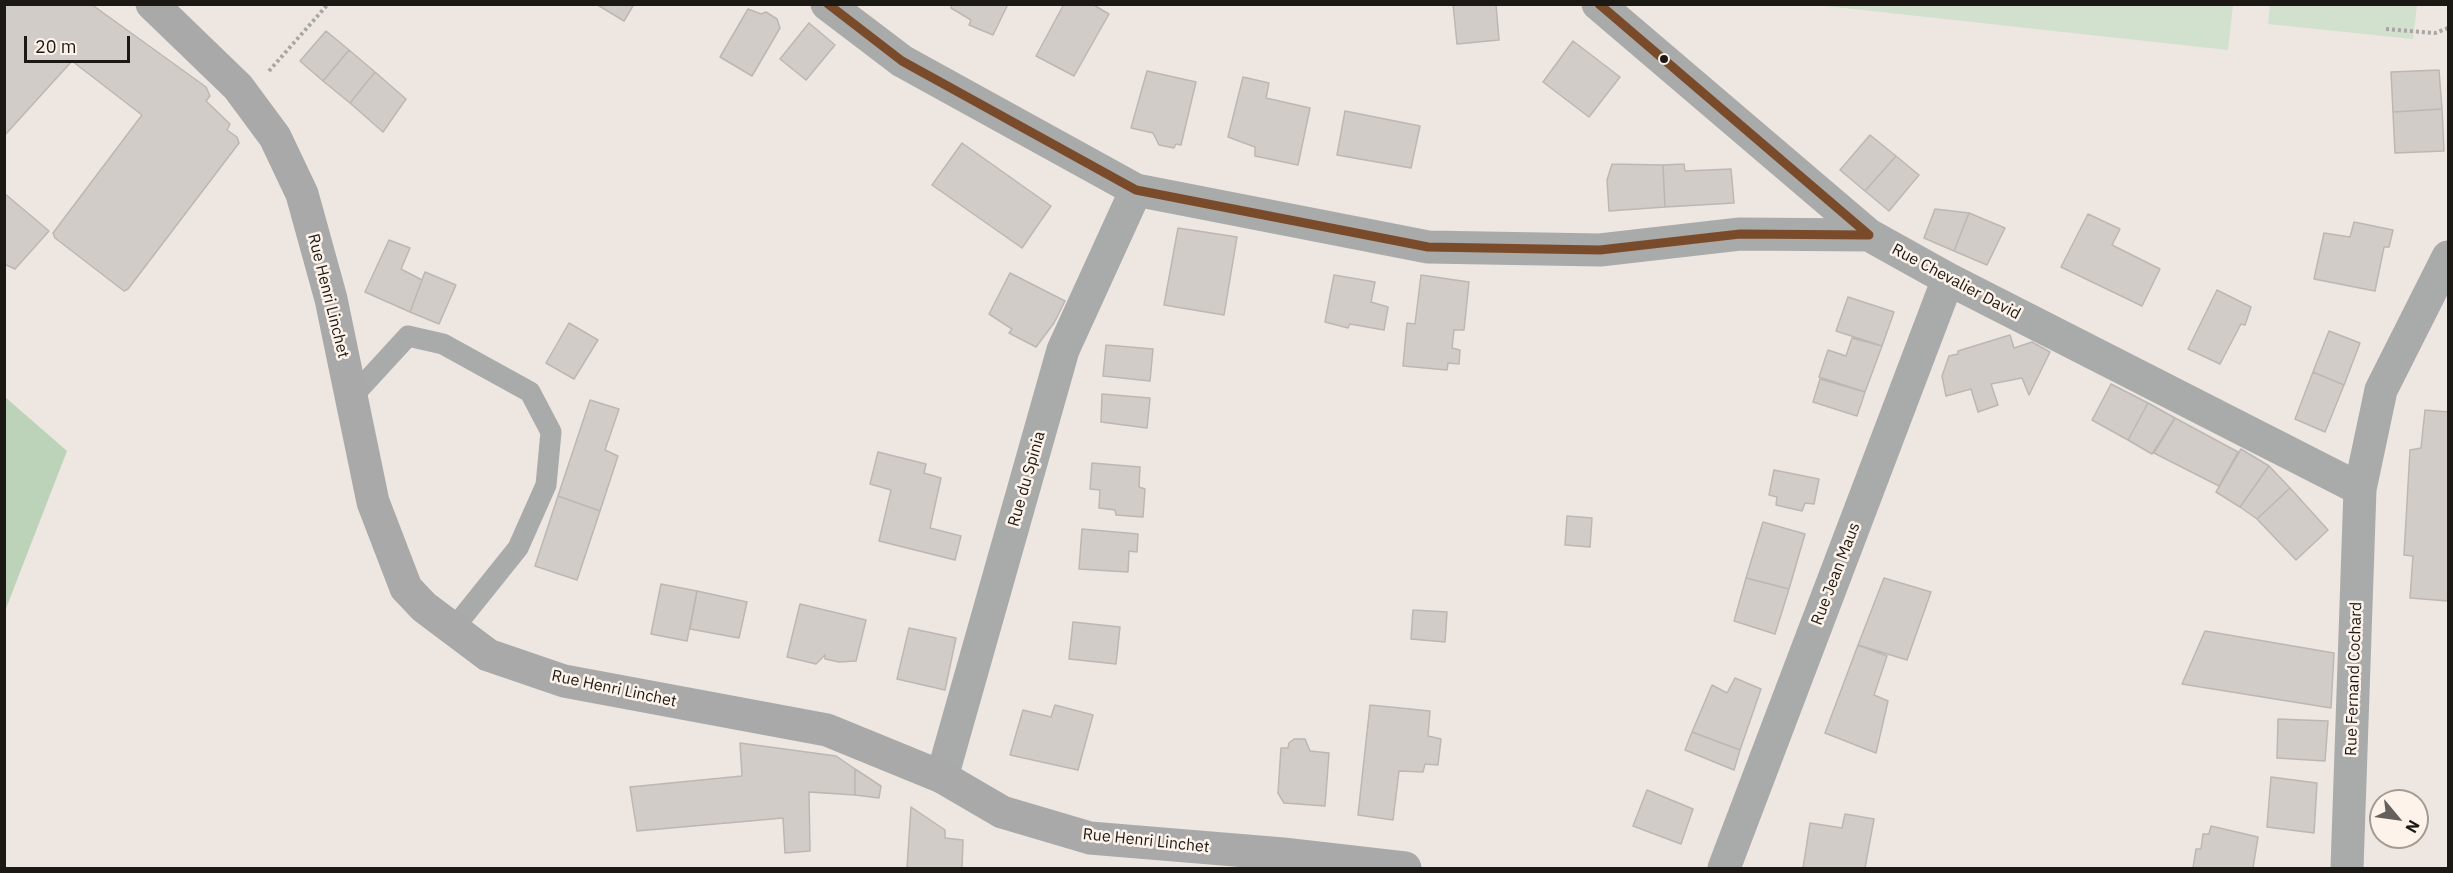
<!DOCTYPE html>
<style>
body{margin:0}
#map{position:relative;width:2453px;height:873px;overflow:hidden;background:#ede6e1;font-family:"IBM Plex Sans",sans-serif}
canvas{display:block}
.frame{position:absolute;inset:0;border:6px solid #1c1814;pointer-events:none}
.north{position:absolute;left:2369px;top:789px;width:60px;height:60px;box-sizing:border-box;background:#fdf3eb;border:2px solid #a39b95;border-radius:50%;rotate:119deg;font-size:16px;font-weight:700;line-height:24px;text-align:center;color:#1c1814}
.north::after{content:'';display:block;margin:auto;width:21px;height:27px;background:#65605c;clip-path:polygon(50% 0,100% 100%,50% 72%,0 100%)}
.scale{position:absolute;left:24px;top:36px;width:106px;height:27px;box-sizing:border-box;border:3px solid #1c1814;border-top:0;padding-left:8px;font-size:18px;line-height:21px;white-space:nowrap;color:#1c1814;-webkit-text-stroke:4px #fdf3eb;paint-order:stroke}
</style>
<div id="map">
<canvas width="2453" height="873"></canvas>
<div class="frame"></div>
<div class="north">N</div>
<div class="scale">20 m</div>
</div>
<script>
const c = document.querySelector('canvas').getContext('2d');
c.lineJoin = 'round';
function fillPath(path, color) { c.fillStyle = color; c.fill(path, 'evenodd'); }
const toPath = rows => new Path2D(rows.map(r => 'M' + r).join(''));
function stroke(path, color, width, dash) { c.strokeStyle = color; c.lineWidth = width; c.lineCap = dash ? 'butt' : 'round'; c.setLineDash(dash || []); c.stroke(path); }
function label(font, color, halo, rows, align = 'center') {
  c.font = font + ' "IBM Plex Sans",sans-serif'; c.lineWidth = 5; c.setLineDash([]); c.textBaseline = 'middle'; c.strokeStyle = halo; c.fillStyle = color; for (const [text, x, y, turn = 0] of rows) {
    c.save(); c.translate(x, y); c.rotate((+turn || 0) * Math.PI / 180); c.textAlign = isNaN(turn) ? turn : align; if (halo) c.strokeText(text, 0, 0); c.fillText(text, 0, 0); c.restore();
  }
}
fillPath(toPath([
 [1817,5,2233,5,2228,50],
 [2270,5,2417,5,2413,39,2268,24]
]), '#d2e0ce');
fillPath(toPath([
 [5,397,67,451,5,611]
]), '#bcd3b9');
const building = toPath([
 [4,4,91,4,206,87,210,96,206,101,230,124,227,130,237,137,239,143,128,289,124,291,55,238,53,233,142,115,72,61,4,136,4,4],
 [596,4,634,4,624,21,596,4],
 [952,4,1008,4,993,35,969,25,971,20,951,8,952,4],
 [1064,4,1092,4,1109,14,1074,76,1036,56,1064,4],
 [1453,4,1496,4,1499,40,1457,44,1453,4],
 [748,9,761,14,766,12,777,19,780,28,752,76,720,57,748,9],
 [809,23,835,45,806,80,780,59,809,23],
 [326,31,349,50,323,81,300,61,326,31],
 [1573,41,1620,77,1589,117,1543,82,1573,41],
 [349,50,375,72,350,103,323,81,349,50],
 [2439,70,2442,109,2393,112,2391,72,2439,70],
 [1147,71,1196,82,1181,145,1176,144,1174,148,1159,145,1153,133,1131,128,1147,71],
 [375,72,406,99,383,132,350,103,375,72],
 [1243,77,1269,83,1266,98,1310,108,1298,165,1255,156,1255,147,1228,137,1243,77],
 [2442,109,2444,151,2395,153,2393,112,2442,109],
 [1345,111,1420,126,1411,168,1337,155,1345,111],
 [1870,135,1896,156,1865,191,1840,170,1870,135],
 [962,143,1051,206,1022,248,932,185,962,143],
 [1896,156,1919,175,1889,211,1865,191,1896,156],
 [1612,164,1663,165,1665,207,1609,211,1607,180,1612,164],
 [1684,164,1685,171,1731,169,1734,203,1665,207,1663,165,1684,164],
 [4,193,49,231,15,269,4,264,4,193],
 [1935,209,1969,213,1954,251,1924,238,1935,209],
 [1969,213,2005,228,1987,265,1954,251,1969,213],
 [2088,214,2120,229,2112,245,2160,269,2142,306,2061,267,2088,214],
 [2354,222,2393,230,2389,247,2384,247,2375,291,2314,279,2324,233,2350,237,2354,222],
 [1178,228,1237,237,1224,315,1164,305,1178,228],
 [389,240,410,248,401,269,422,280,410,312,365,292,389,240],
 [425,272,456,285,439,324,410,312,425,272],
 [1010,273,1065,301,1054,323,1036,347,1009,333,1012,329,989,314,1010,273],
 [1334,275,1375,282,1371,302,1388,307,1384,330,1350,324,1348,328,1325,322,1334,275],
 [1421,275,1469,282,1464,330,1454,330,1452,348,1460,350,1459,364,1448,363,1447,370,1403,366,1407,323,1415,324,1421,275],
 [2217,290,2251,307,2245,325,2241,324,2220,364,2188,349,2217,290],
 [1848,297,1894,312,1882,346,1836,331,1848,297],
 [569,323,598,340,574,379,546,363,569,323],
 [2329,331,2360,343,2344,385,2313,372,2329,331],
 [2010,335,2014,348,2032,342,2050,352,2029,395,2022,378,1991,384,1998,405,1978,412,1971,389,1946,396,1942,376,1949,356,1958,354,1958,351,2010,335],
 [1852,338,1882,346,1865,392,1819,377,1828,350,1846,356,1852,338],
 [1106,345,1153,349,1150,381,1103,376,1106,345],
 [2313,372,2344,385,2325,432,2295,419,2313,372],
 [1820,379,1865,392,1857,416,1813,402,1820,379],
 [2111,384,2148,403,2128,440,2092,420,2111,384],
 [1102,394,1150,398,1147,428,1101,422,1102,394],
 [590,400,619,409,605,450,618,456,600,511,558,496,590,400],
 [2148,403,2175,418,2152,454,2128,440,2148,403],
 [2425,410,2448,412,2448,601,2410,598,2413,556,2404,555,2410,450,2421,448,2425,410],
 [2175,418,2238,452,2219,486,2154,453,2175,418],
 [2241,449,2269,466,2240,507,2216,492,2241,449],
 [878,452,926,464,924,473,941,478,930,528,961,536,955,560,879,541,891,490,870,484,878,452],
 [1092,463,1140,467,1139,487,1145,489,1143,517,1116,515,1115,510,1099,508,1100,490,1090,489,1092,463],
 [2269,466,2290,488,2257,519,2240,507,2269,466],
 [1774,470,1819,479,1814,504,1805,503,1802,511,1776,505,1777,497,1769,495,1774,470],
 [2290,488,2328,530,2296,560,2257,519,2290,488],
 [558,496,600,511,577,580,535,566,558,496],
 [1567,516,1592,518,1590,547,1565,545,1567,516],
 [1763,522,1805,534,1789,589,1746,578,1763,522],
 [1082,529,1138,534,1137,552,1129,551,1128,572,1079,569,1082,529],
 [1746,578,1789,589,1775,634,1734,621,1746,578],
 [1884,578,1931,592,1907,660,1858,645,1884,578],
 [661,584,697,591,687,641,651,634,661,584],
 [697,591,747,602,739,638,690,629,697,591],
 [800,604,866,620,856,661,839,662,825,659,825,655,816,664,787,657,800,604],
 [1413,610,1447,612,1445,642,1411,639,1413,610],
 [1073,622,1120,627,1116,664,1069,659,1073,622],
 [909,628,956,638,945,690,897,679,909,628],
 [2205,631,2334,653,2331,708,2182,684,2205,631],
 [1858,645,1887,656,1874,695,1888,701,1876,753,1825,733,1858,645],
 [1735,678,1761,689,1740,750,1692,732,1712,685,1727,693,1735,678],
 [1055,705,1093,715,1078,770,1010,755,1023,710,1051,717,1055,705],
 [1370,705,1430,711,1428,736,1441,739,1438,765,1425,764,1423,772,1399,771,1393,820,1358,815,1370,705],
 [2278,719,2328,721,2325,761,2277,758,2278,719],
 [1692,732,1740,750,1734,770,1685,750,1692,732],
 [1294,739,1305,739,1310,751,1329,753,1325,806,1284,803,1278,793,1281,748,1288,748,1289,743,1294,739],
 [740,743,836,756,855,769,855,795,809,792,810,851,785,853,783,818,637,831,630,787,742,776,740,743],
 [855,769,881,786,879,798,855,795,855,769],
 [2271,777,2317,783,2314,833,2267,827,2271,777],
 [1647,790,1693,809,1681,844,1633,826,1647,790],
 [911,807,945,830,945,838,963,840,962,868,907,868,911,807],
 [1845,814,1874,819,1865,868,1803,868,1810,823,1842,828,1845,814],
 [2211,826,2258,837,2253,868,2193,868,2196,849,2201,849,2203,834,2209,834,2211,826]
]);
fillPath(building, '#d1ccc8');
stroke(building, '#bcb7b3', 1.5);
stroke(toPath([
 [2386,29,2435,33,2448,28],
 [269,71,328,4]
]), '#a7a6a5', 4, [3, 3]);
stroke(toPath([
 [351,398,408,336,443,344,530,392,551,432,546,485,518,548,453,629]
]), '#a9aaaa', 21);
stroke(toPath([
 [827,4,902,61,1136,190,1428,247,1600,250,1740,234,1869,235],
 [1598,4,1869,235,1948,279,2360,489],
 [942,777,1063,350,1136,190],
 [1724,868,1948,279],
 [2347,868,2360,489,2381,390,2448,257]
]), '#a9aaaa', 33);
stroke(toPath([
 [152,4,238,87,275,137,302,194,331,299,373,502,406,588,424,607,488,655,564,681,827,730,942,777,1002,812,1090,838,1283,854,1405,868]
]), '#a8a9a8', 33);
stroke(toPath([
 [828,4,902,61,1136,190,1428,247,1600,250,1740,234,1869,235],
 [1599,4,1869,235]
]), '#7a4b2a', 9);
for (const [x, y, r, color] of [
 [1664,59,5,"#1c1814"]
]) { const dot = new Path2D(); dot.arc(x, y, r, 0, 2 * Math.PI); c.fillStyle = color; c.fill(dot); stroke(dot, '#fdf3eb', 2); }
label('16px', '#1c1814', '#fdf3eb', [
 ["Rue Chevalier David",1956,282,28],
 ["Rue Henri Linchet",328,296,76],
 ["Rue du Spinia",1027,479,-74],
 ["Rue Jean Maus",1836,574,-69],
 ["Rue Fernand Cochard",2354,679,-88],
 ["Rue Henri Linchet",614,689,12],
 ["Rue Henri Linchet",1146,841,6]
]);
</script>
